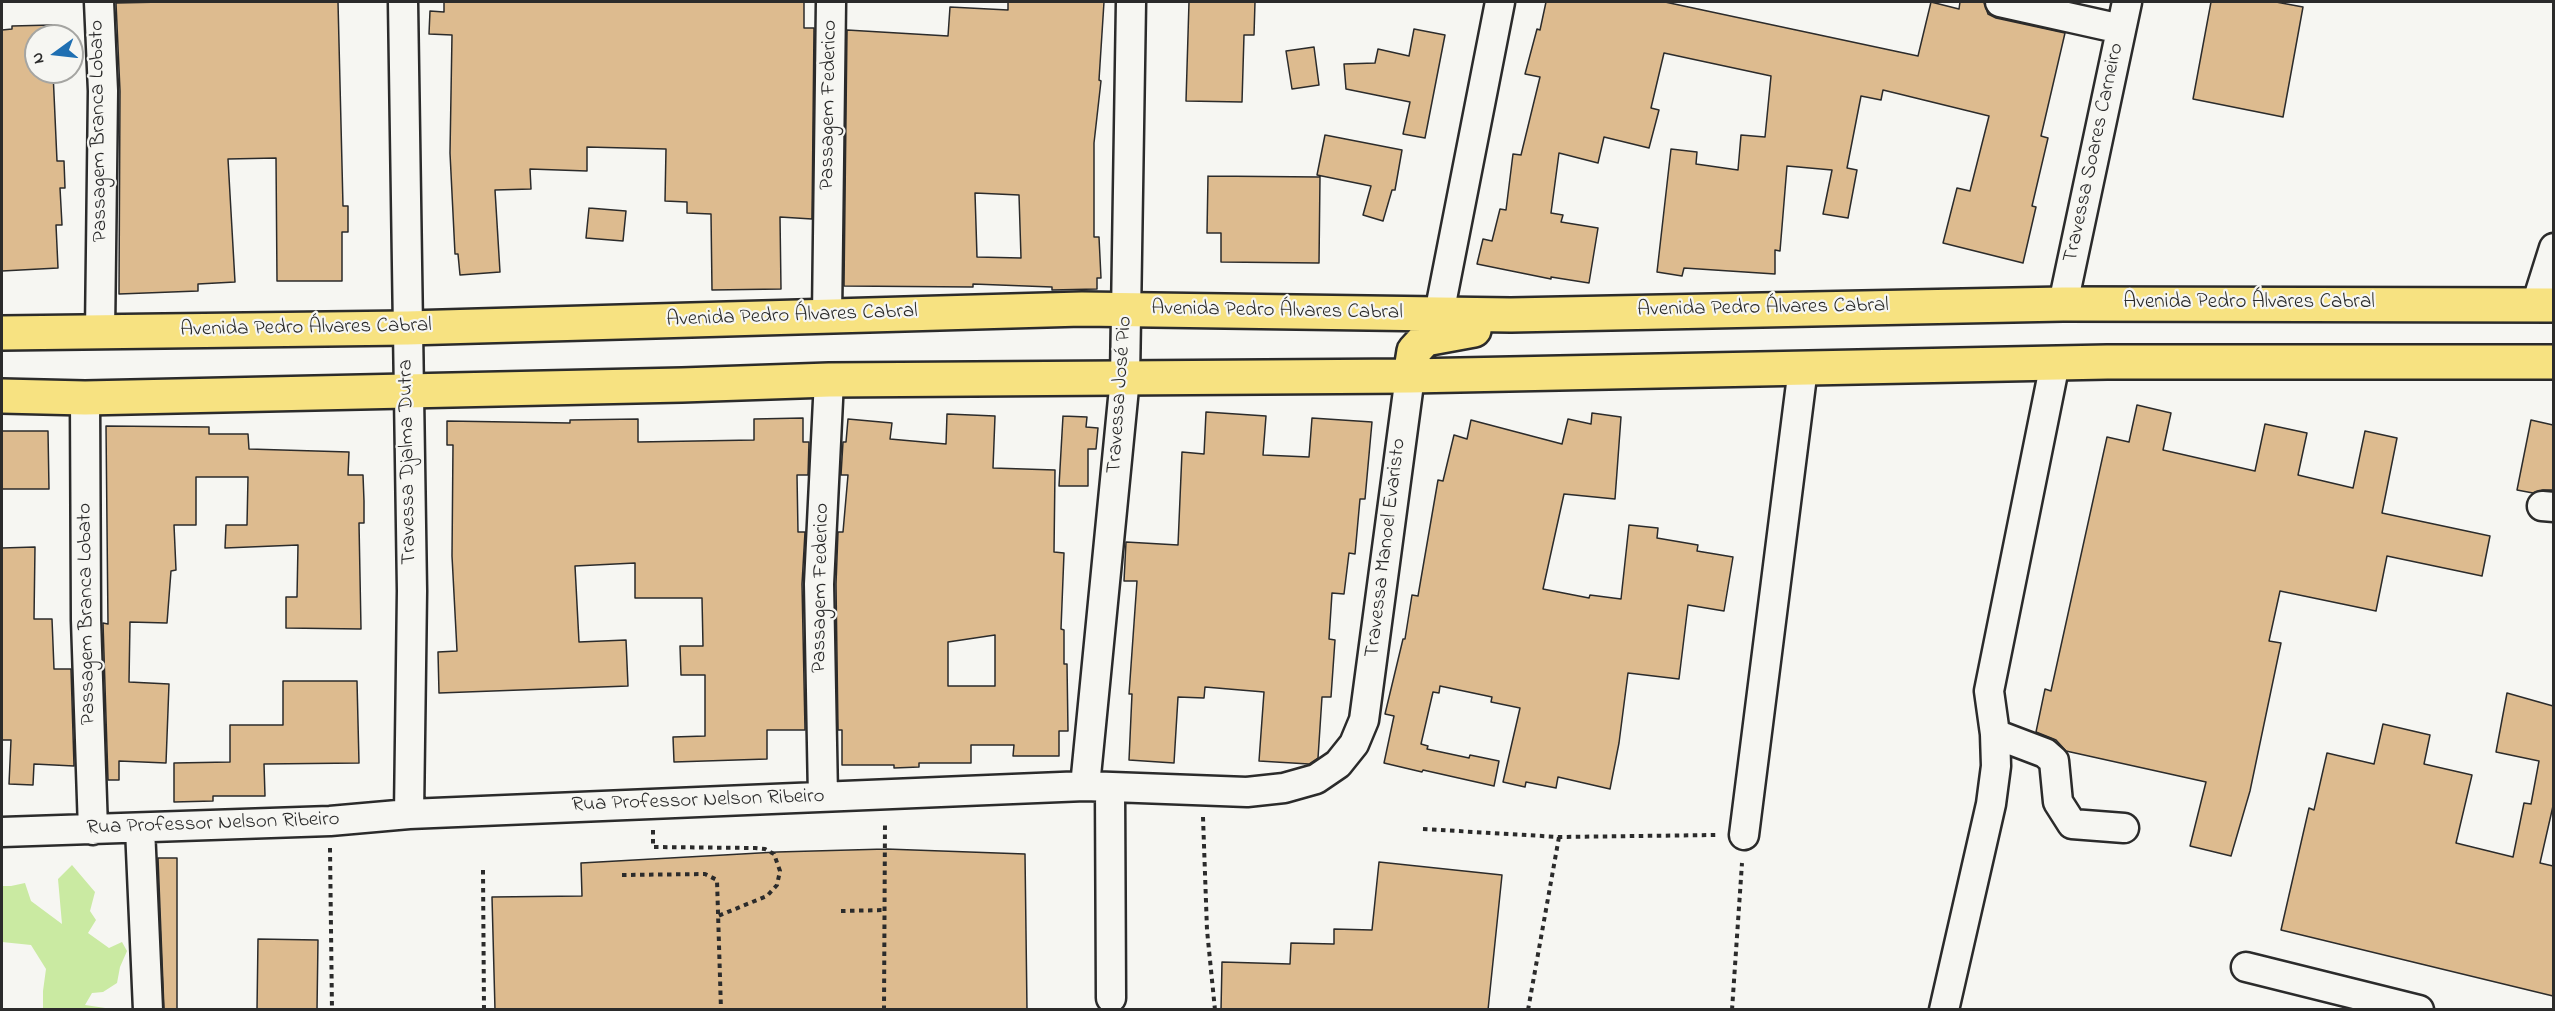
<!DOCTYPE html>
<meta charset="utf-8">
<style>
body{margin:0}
#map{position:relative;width:2555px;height:1011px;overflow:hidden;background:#f6f6f2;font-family:"Indie Flower",sans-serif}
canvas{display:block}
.frame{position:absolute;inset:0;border:3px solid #2b2b2b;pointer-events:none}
.north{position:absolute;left:24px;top:24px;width:60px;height:60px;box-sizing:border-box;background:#f6f6f2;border:2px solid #a5a5a2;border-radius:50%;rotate:255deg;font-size:16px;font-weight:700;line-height:24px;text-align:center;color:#2b2b2b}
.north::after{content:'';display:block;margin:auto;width:21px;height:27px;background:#1f6fb2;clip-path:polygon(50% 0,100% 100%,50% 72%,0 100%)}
</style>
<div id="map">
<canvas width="2555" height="1011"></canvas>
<div class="frame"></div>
<div class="north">N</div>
</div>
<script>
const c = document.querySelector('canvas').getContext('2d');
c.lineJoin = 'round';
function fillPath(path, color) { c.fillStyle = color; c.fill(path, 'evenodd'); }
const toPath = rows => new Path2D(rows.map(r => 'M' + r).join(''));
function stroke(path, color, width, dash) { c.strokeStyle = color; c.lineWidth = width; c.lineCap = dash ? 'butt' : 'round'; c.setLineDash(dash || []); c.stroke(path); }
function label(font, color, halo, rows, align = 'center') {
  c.font = font + ' "Indie Flower",sans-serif'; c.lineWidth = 4.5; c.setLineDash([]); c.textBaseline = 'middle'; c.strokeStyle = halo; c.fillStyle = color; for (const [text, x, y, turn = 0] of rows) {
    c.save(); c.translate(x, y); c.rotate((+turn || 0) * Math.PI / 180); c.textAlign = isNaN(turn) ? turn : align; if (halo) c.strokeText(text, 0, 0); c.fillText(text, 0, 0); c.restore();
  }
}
fillPath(toPath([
 [72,865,95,892,90,911,96,920,88,933,109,948,122,942,127,951,120,967,117,983,103,992,92,993,85,1005,112,1009,43,1009,43,991,46,969,31,945,2,942,2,886,11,886,25,883,31,901,62,924,58,879]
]), '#caeaa2');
const building = toPath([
 [163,2,338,2,343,206,348,206,348,232,342,232,342,281,277,281,276,158,228,159,235,282,198,284,198,291,119,294,120,91,116,3,163,2],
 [444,2,804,2,804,28,814,28,812,219,780,217,781,289,712,290,711,214,687,213,687,202,665,201,666,149,587,147,587,171,530,169,531,189,495,190,500,272,460,275,458,254,455,254,450,153,452,35,429,34,430,11,444,12,444,2],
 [1008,2,1104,2,1099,80,1101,81,1094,143,1094,237,1099,237,1101,278,1097,278,1097,289,1052,290,1052,287,973,284,973,287,844,286,847,30,948,36,950,7,1008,10,1008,2],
 [975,193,1019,195,1021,258,977,257,975,193],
 [1189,2,1255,2,1254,35,1244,35,1242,102,1186,101,1189,2],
 [1546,2,1665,2,1918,56,1931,2,1959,9,1960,2,1984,2,1988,14,1996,18,2065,33,2041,136,2048,138,2032,206,2036,207,2023,263,1943,243,1957,188,1970,191,1989,116,1883,90,1881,100,1861,96,1847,168,1857,170,1848,218,1823,214,1832,170,1787,166,1780,251,1775,250,1775,274,1684,268,1682,276,1657,272,1671,149,1697,152,1696,164,1738,170,1741,135,1765,137,1771,76,1664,53,1651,108,1659,110,1649,148,1604,137,1598,163,1559,153,1551,213,1563,215,1561,222,1598,228,1589,283,1551,277,1551,279,1477,264,1483,239,1492,241,1500,209,1506,210,1513,154,1521,155,1540,77,1525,74,1537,29,1540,30,1546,2],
 [2211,2,2276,2,2303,7,2283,117,2193,99,2211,2],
 [52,25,52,36,36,36,36,72,53,72,57,161,64,161,65,188,60,188,62,225,56,225,58,268,2,271,2,30,12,29,12,26,52,25],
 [1414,29,1445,35,1425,138,1403,134,1410,102,1346,89,1344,64,1375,63,1378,49,1409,56,1414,29],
 [1314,47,1319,85,1292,89,1286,51,1314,47],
 [1325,135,1402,150,1395,190,1392,190,1383,221,1363,215,1371,186,1317,175,1325,135],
 [1208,176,1320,177,1319,263,1221,262,1221,233,1207,233,1208,176],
 [589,208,626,211,623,241,586,238,589,208],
 [2137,405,2171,413,2163,450,2255,471,2265,424,2307,433,2298,475,2353,488,2365,431,2397,438,2382,513,2490,536,2482,576,2387,556,2376,611,2280,591,2269,641,2281,643,2250,791,2231,856,2190,846,2206,782,2066,751,2056,740,2036,732,2045,689,2051,691,2107,437,2129,442,2137,405],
 [1206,412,1266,416,1263,455,1309,457,1312,418,1372,422,1365,499,1360,499,1355,554,1349,553,1344,594,1332,593,1329,639,1335,640,1331,697,1322,697,1318,758,1309,764,1259,761,1264,692,1205,687,1204,698,1178,697,1174,763,1129,760,1132,694,1129,694,1137,581,1124,581,1126,542,1178,545,1182,452,1204,454,1206,412],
 [1592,413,1621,417,1615,499,1564,494,1543,589,1589,598,1590,595,1621,599,1629,525,1658,528,1657,538,1698,545,1697,551,1733,557,1724,611,1688,605,1679,679,1628,673,1619,743,1610,789,1558,777,1556,788,1526,782,1525,787,1503,782,1520,708,1491,702,1492,697,1440,686,1439,693,1433,692,1421,744,1428,746,1427,749,1469,758,1470,755,1499,761,1494,786,1423,770,1422,772,1384,763,1394,716,1385,714,1403,639,1405,639,1412,595,1418,596,1438,480,1443,481,1454,435,1467,439,1471,420,1562,444,1568,419,1591,424,1592,413],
 [947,414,995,416,993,468,1055,470,1054,552,1064,553,1061,629,1064,630,1064,664,1067,664,1068,731,1059,731,1059,756,1013,756,1014,745,971,745,971,763,919,763,919,767,894,768,894,765,842,765,842,730,838,730,836,584,838,532,843,532,848,475,841,475,843,442,846,442,848,419,892,423,890,439,946,444,947,414],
 [995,635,995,686,948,686,948,642,995,635],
 [1063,416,1087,417,1086,427,1098,428,1096,449,1088,449,1088,486,1059,486,1063,416],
 [803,418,803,442,809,442,808,475,797,475,798,532,805,532,802,584,805,730,767,730,767,759,674,762,673,737,705,736,705,675,681,675,680,646,703,646,702,598,635,598,635,563,575,566,579,642,626,640,628,686,439,693,438,652,457,651,452,556,453,445,447,445,447,421,570,423,570,420,638,419,638,442,754,440,754,419,803,418],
 [2531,420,2553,425,2553,490,2543,490,2533,493,2517,490,2531,420],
 [106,426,209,427,209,434,248,434,249,449,349,452,348,475,363,475,364,501,364,523,359,523,361,629,286,628,286,597,297,597,298,545,225,548,226,525,247,525,248,477,196,477,196,525,174,525,176,570,171,571,167,623,130,622,129,682,169,684,166,763,119,761,119,780,108,780,103,623,108,624,106,426],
 [2,431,48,431,49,489,2,489,2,431],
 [35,547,34,619,52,619,54,669,71,669,74,766,34,764,33,785,9,784,11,740,2,740,2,548,35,547],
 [283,681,357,681,359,763,264,764,265,796,213,796,213,801,174,802,174,763,230,762,230,725,283,725,283,681],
 [2507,693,2553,706,2553,806,2540,863,2553,866,2553,996,2281,930,2309,808,2314,810,2327,753,2374,764,2383,724,2430,735,2424,764,2472,775,2456,843,2513,857,2524,803,2531,804,2539,761,2496,752,2507,693],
 [886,849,1025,854,1027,1010,495,1010,492,897,582,896,581,863,777,852,886,849],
 [158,858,177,858,177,1010,164,1010,158,858],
 [1379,862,1502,875,1488,1010,1221,1010,1222,962,1290,964,1291,943,1334,944,1334,929,1372,930,1379,862],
 [258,939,318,940,317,1010,257,1010,258,939]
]);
fillPath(building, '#ddbb8f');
stroke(building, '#2b2b2b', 1.5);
const minor = toPath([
 [99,2,103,91,100,332],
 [403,2,412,591,409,814],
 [2000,2,2121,29],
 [2063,304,2127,2],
 [2536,305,2554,248],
 [1439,314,1500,2],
 [827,316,831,2],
 [85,398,86,620,93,830],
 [2542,506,2554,507],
 [1995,734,2045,753,2054,761,2058,802,2072,824,2124,828],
 [1085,786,1125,378,1131,2],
 [1110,787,1111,998],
 [823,797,819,584,829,380],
 [140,828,148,1010],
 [2,832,330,821,409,814,1085,786,1247,792,1284,788,1316,779,1338,764,1354,744,1364,720,1410,376],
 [1744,835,1803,368],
 [2246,967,2419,1010],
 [1944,1010,1991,804,1996,766,1995,734,1989,691,2055,363]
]);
const major = toPath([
 [2,333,407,328,1082,309,1511,315,2063,304,2554,305],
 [1410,376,1414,351,1425,339,1474,330],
 [2,396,85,398,682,385,829,380,1410,376,2107,362,2554,362]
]);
stroke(minor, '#2b2b2b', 33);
stroke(major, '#2b2b2b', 38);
stroke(toPath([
 [1203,817,1207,930,1215,1010],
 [1423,829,1559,837,1716,835],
 [653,830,653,847,755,848,765,849,774,854,780,871,777,885,767,896,718,916],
 [330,848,332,1010],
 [483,870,484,1010],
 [622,875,705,874,717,880,721,1010],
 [841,911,886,910],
 [884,1010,885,822],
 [1528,1010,1559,837],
 [1732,1010,1742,863]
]), '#2b2b2b', 4, [4.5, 4.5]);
stroke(minor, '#f6f6f2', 28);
stroke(major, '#f7e281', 33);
label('21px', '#2b2b2b', '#f6f6f2', [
 ["Passagem Federico",830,105,-89],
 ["Passagem Branca Lobato",100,131,-91],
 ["Travessa Soares Carneiro",2095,153,-78],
 ["Avenida Pedro Álvares Cabral",2249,304],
 ["Avenida Pedro Álvares Cabral",1763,309,-1],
 ["Avenida Pedro Álvares Cabral",1277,312,1],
 ["Avenida Pedro Álvares Cabral",792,317,-2],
 ["Avenida Pedro Álvares Cabral",306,329,-1],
 ["Travessa José Pio",1121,395,-86],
 ["Travessa Djalma Dutra",409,462,-91],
 ["Travessa Manoel Evaristo",1387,548,-83],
 ["Passagem Federico",822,588,-89],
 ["Passagem Branca Lobato",88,614,-91],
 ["Rua Professor Nelson Ribeiro",698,802,-2],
 ["Rua Professor Nelson Ribeiro",213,825,-2]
]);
</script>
